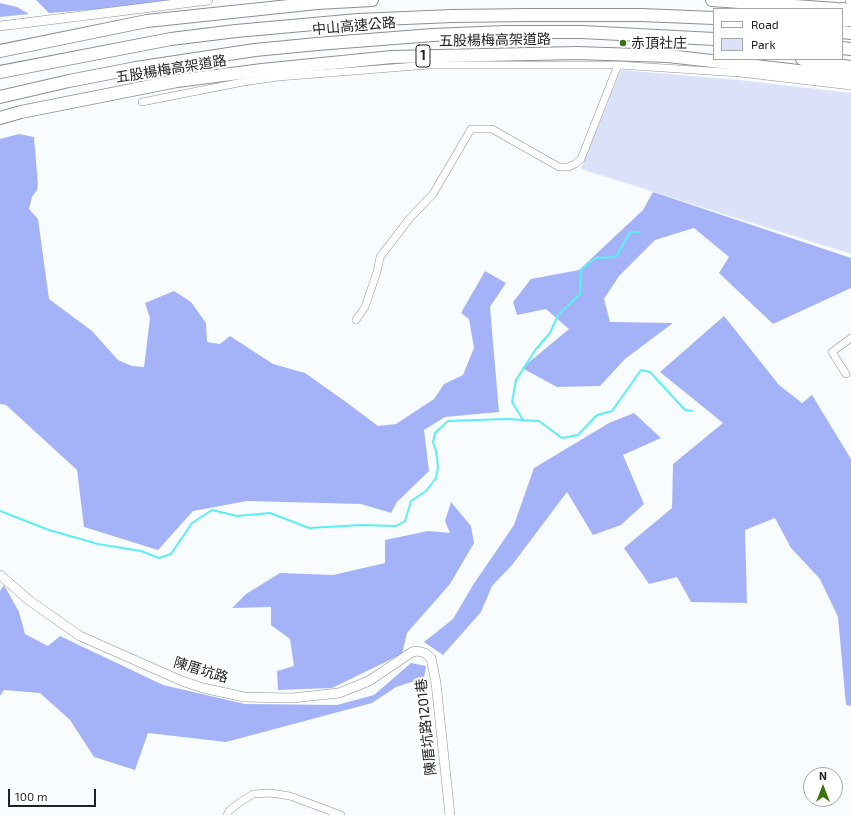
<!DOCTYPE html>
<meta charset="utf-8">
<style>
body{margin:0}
#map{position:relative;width:851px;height:815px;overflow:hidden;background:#f9fcff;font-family:"Exo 2",sans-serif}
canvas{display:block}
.legend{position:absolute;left:713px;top:8px;width:130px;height:52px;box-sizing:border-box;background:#fff;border:1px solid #a6a7a7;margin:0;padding:5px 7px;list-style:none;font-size:12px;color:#202223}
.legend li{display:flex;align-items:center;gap:8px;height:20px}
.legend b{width:20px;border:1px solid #a6a7a7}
.north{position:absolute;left:803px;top:767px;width:40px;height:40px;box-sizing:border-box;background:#fff;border:1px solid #a6a7a7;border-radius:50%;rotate:0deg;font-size:11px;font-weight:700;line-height:16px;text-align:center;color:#202223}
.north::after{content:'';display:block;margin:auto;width:14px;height:18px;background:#36740d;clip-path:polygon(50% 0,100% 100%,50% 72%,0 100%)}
.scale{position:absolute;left:8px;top:789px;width:88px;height:18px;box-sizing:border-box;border:2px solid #202223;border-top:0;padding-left:5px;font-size:12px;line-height:14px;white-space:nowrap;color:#202223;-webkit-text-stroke:3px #fff;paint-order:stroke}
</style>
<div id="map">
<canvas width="851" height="815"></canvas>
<ul class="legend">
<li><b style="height:5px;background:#fff"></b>Road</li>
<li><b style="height:11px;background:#dbe1f8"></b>Park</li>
</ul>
<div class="north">N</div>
<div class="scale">100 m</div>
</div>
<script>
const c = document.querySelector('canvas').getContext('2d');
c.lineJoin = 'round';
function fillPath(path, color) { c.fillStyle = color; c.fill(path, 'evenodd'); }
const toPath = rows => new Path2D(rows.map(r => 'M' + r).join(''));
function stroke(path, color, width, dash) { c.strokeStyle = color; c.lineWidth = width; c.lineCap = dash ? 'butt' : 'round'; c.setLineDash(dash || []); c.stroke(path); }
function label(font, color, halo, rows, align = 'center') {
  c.font = font + ' "Exo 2","Noto Sans TC",sans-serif'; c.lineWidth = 4; c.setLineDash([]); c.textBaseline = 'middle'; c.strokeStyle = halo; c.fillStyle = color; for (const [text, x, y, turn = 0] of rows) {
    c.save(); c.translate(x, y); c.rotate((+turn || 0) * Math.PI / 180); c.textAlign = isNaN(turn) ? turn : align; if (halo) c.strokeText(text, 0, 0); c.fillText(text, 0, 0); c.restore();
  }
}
fillPath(toPath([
 [621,70,739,80,851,93,851,254,581,169]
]), '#dbe1f8');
fillPath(toPath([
 [36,0,174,0,100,9,49,13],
 [0,3,17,7,29,14,0,17],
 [19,134,34,137,38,185,37,190,32,197,29,209,38,219,49,299,92,331,118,360,132,366,144,367,150,318,145,303,174,291,191,302,206,323,207,342,220,344,230,336,273,364,305,373,346,402,378,426,396,424,434,399,444,384,463,375,474,348,469,319,461,313,485,271,506,283,490,307,499,412,445,417,424,430,429,471,397,502,391,513,361,504,247,501,193,511,158,550,84,527,77,470,6,405,0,404,0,139],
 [653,192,851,258,851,288,773,324,719,273,729,257,694,228,655,240,619,276,604,299,610,322,673,323,625,359,600,386,557,387,522,368,569,329,546,309,517,315,513,302,531,279,579,270,643,210],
 [724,316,779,385,802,403,812,395,851,459,851,706,846,705,838,617,820,579,791,548,775,518,745,530,747,603,691,602,677,577,649,584,624,548,672,508,673,464,723,423,660,372],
 [634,413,661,438,623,455,644,504,621,525,593,535,567,492,512,565,492,586,481,612,443,655,424,642,453,619,473,585,514,525,534,468,609,423],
 [451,502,471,526,474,543,450,584,407,633,402,654,332,688,278,690,277,671,294,666,290,639,271,625,271,607,232,608,246,594,280,573,333,575,385,563,385,540,428,531,450,533,445,521],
 [4,585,19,612,25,634,48,646,60,636,163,685,245,704,337,705,374,695,411,663,426,666,424,678,396,687,372,703,226,742,148,733,135,770,94,757,70,720,40,693,4,690,0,696,0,591]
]), '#a4b3f8');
stroke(toPath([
 [523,420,512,402,516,380,536,349,550,333,558,315,580,294,581,270,595,258,616,257,630,232,639,232],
 [0,511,49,530,98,544,141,551,159,558,171,554,192,523,212,510,237,516,270,513,309,528,361,525,396,526,405,521,411,501,426,491,436,478,438,467,436,451,433,442,435,433,448,421,506,419,539,421,562,438,578,435,597,415,612,411,641,370,650,372,685,410,692,411]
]), '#5aeff0', 2);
const street = toPath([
 [142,102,243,82,278,77,429,65,618,65,740,73,851,86],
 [356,320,365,307,377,272,380,257,410,218,433,194,471,129,492,129,559,167,568,167,575,164,581,159,618,65],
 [846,374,832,352,851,338],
 [227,815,229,811,239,803,253,794,271,793,290,796,341,815]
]);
const secondary = toPath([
 [850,0,851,0],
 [0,26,208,0],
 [0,575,30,601,80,636,182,681,203,688,244,697,292,698,339,693,369,681,412,652,417,651,425,653,431,658,436,683,450,815]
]);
const highway = toPath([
 [712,0,836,9],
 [842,9,851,10],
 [842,20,851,20],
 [842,32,851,33],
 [842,48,851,49],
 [0,51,147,21,317,3,372,0],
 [802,59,851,67],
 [0,72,171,39,236,31,358,20,452,16,529,15,641,15,714,18],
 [0,97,69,81,136,68,255,50,317,44,433,35,505,32,582,32,714,39],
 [0,118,21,112,177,81,262,70,392,57,577,53,668,56,851,77]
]);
stroke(street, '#8c9092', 8);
stroke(secondary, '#8c9092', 10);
stroke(highway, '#8c9092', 14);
stroke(street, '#fff', 7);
stroke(secondary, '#fff', 9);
stroke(highway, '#fff', 12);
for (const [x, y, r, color] of [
 [623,43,4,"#36740d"]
]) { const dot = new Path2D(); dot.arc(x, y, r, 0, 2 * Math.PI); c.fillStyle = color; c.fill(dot); stroke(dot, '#fff', 1.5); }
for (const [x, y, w] of [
 [423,56,14]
]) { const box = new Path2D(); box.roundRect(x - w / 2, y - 11, w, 22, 3); c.fillStyle = '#fff'; c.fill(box); stroke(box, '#202223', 1); }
label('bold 13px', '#202223', null, [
 ["1",423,56]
]);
label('14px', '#202223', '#fff', [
 ["中山高速公路",354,26,-5],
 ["五股楊梅高架道路",495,40,-1],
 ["五股楊梅高架道路",171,69,-9],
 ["陳厝坑路",201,670,17],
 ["陳厝坑路1201巷",426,727,-96]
]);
label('14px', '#202223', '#fff', [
 ["赤頂社庄",631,43]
], 'left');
</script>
